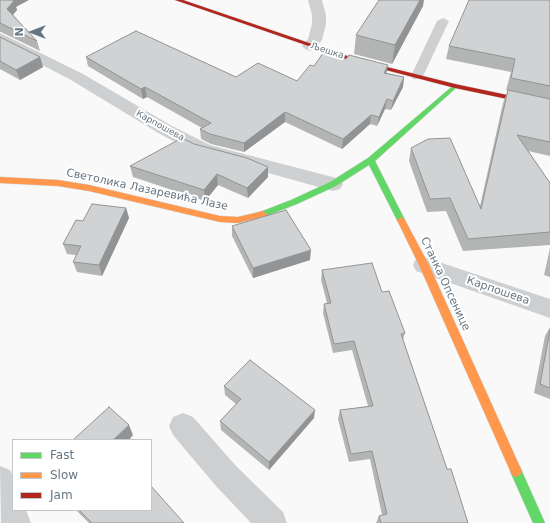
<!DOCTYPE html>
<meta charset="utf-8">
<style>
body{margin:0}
#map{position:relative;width:550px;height:523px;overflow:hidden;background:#f9f9f9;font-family:"DejaVu Sans",sans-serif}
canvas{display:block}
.legend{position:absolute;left:12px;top:439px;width:140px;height:72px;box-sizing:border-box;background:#fff;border:1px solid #c1c8cd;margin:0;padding:5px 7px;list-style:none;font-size:12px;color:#657683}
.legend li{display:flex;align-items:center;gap:8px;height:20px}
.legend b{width:20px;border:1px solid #c1c8cd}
.north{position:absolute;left:12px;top:12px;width:40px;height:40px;-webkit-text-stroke:3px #fff;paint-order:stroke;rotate:270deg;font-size:11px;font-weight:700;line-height:16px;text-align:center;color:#657683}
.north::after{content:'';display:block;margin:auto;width:14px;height:18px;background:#657683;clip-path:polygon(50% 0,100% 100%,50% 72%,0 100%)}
</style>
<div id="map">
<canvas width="550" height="523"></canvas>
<ul class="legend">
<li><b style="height:5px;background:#63d668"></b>Fast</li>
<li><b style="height:5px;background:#ff974d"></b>Slow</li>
<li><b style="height:5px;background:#b3261e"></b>Jam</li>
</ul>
<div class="north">N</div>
</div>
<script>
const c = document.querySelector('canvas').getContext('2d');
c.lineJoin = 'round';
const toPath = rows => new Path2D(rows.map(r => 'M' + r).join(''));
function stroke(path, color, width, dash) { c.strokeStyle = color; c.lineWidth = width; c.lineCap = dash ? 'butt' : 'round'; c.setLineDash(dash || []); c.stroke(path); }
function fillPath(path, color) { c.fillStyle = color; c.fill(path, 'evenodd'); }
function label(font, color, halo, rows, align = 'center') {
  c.font = font + ' "DejaVu Sans",sans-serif'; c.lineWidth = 4; c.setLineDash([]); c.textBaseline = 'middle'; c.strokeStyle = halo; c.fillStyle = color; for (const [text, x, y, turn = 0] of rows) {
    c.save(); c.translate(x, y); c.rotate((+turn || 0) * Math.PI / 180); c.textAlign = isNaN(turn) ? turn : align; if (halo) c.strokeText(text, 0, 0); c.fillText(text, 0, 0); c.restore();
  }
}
const fast = toPath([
 [455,84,457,85,457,87,375,161,405,220,404,222,398,222,369,165,336,186,297,204,266,216,260,216,259,214,260,212,291,200,330,182,368,158,455,84],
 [516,465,520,467,545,523,533,523,510,471,512,467,516,465]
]);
const slow = toPath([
 [0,177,58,180,89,185,220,216,238,217,263,211,267,214,266,216,238,223,220,222,89,191,58,186,0,183,0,177],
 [401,217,405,220,429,265,520,467,522,471,520,475,516,477,512,475,419,265,397,220,401,217]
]);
const jam = toPath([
 [175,0,183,0,359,60,455,84,550,104,550,108,455,88,355,62,175,0]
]);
stroke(fast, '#d5d6d7', 1);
stroke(slow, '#d5d6d7', 1);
stroke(jam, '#d5d6d7', 1);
fillPath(toPath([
 [443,18,449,21,423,76,421,79,413,79,411,76,437,21,443,18]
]), '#cecfd0');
fillPath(toPath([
 [308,0,322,0,326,15,326,24,322,40,315,49,310,51,305,49,302,46,308,39,312,24,312,15,308,0],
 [0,33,83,74,172,126,210,145,340,179,343,184,340,189,333,191,196,153,160,134,71,80,0,43,0,33],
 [424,257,550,299,550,318,416,271,413,265,416,259,424,257],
 [183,413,193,417,236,466,283,512,287,523,251,523,216,486,173,435,169,426,173,417,183,413],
 [0,466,10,470,13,477,13,510,26,510,31,523,1,523,0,466]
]), '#cecfd0');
fillPath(fast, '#63d668');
fillPath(slow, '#ff974d');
fillPath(jam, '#b3261e');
fillPath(toPath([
 [0,0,16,7,17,10,13,15,37,41,40,51,1,32,0,32],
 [550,0,550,156,528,151,550,183,550,245,463,251,446,211,427,212,409,161,411,148,480,206,503,103,508,90,506,90,511,72,446,59,449,46],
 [423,6,392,64,354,54,356,35],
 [0,37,40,57,43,67,20,80,0,69],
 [86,57,236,77,297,81,314,66,387,73,404,77,403,87,391,110,385,109,377,126,370,124,342,149,285,122,244,152,211,144,201,139,200,129,202,128,147,97,143,99,88,66],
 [194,144,268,177,248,198,218,185,205,201,133,177,130,166],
 [126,208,129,218,102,276,77,272,73,262,76,255,67,254,63,244,83,221],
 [232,226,310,260,253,278,232,236],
 [550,248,550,277,544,275],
 [322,270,382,292,405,333,403,340,447,469,468,523,376,523,379,516,382,515,370,459,349,462,338,419,340,410,368,406,352,350,333,353,323,313,324,304,327,303,321,280],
 [550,327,550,399,534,393,545,336],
 [224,386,314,418,269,470,221,430,220,421,236,404,225,395],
 [76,510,151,510,184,523,89,523]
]), '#b3b5b5');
fillPath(toPath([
 [9,0,29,0,16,7,17,10,10,18,7,9],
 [420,0,424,0,423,6,392,64,395,45],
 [40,57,43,67,20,80,16,70],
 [388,65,386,75,384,73],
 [404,77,403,87,391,110,393,101],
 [145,87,147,97,143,99,141,89],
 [387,99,385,109,377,126,379,117],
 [285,112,285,122,244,152,244,143],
 [371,115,370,124,342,149,343,139],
 [268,167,268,177,248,198,247,188],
 [217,174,218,185,205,201,204,190],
 [126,208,129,218,102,276,99,265],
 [311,250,310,260,253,278,253,268],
 [315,410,314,418,269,470,269,462],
 [129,425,133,435,129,440,113,440]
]), '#929394');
const building = toPath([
 [0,0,12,0,14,1,7,9,37,41,0,23,0,0],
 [379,0,420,0,395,45,356,35,379,0],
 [469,0,550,0,550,86,511,78,515,59,449,46,469,0],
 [136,31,236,77,258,63,297,81,310,65,314,66,323,53,346,59,349,55,388,65,384,73,404,77,393,101,387,99,379,117,371,115,343,139,285,112,244,143,210,134,200,129,211,123,145,87,141,89,86,57,136,31],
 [0,37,40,57,16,70,0,61,0,37],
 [508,90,550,99,550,142,517,135,550,183,550,232,468,239,450,198,430,199,411,148,428,139,450,138,481,209,508,90],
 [182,138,194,144,247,158,268,167,247,188,217,174,204,190,130,166,182,138],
 [92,204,126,208,99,265,73,262,81,246,63,244,76,220,83,221,92,204],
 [286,210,311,250,253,268,232,226,286,210],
 [372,263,382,292,389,291,405,333,401,334,447,469,451,469,468,523,381,523,379,516,387,514,372,451,351,454,340,410,373,406,354,341,334,344,324,304,331,303,322,270,372,263],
 [550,330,550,388,540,384,550,330],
 [250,360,315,410,269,462,220,421,241,399,224,386,250,360],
 [109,407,129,425,113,440,73,440,109,407],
 [151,486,184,523,92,523,79,510,151,510,151,486]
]);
fillPath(building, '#d0d2d3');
stroke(building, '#929394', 1);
label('9px', '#657683', '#fff', [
 ["Љешка",327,51,18],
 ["Карпошева",160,126,29]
]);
label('11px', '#657683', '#fff', [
 ["Светолика Лазаревића Лазе",147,190,12],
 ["Станка Опсенице",445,284,65],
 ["Карпошева",498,291,19]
]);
</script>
